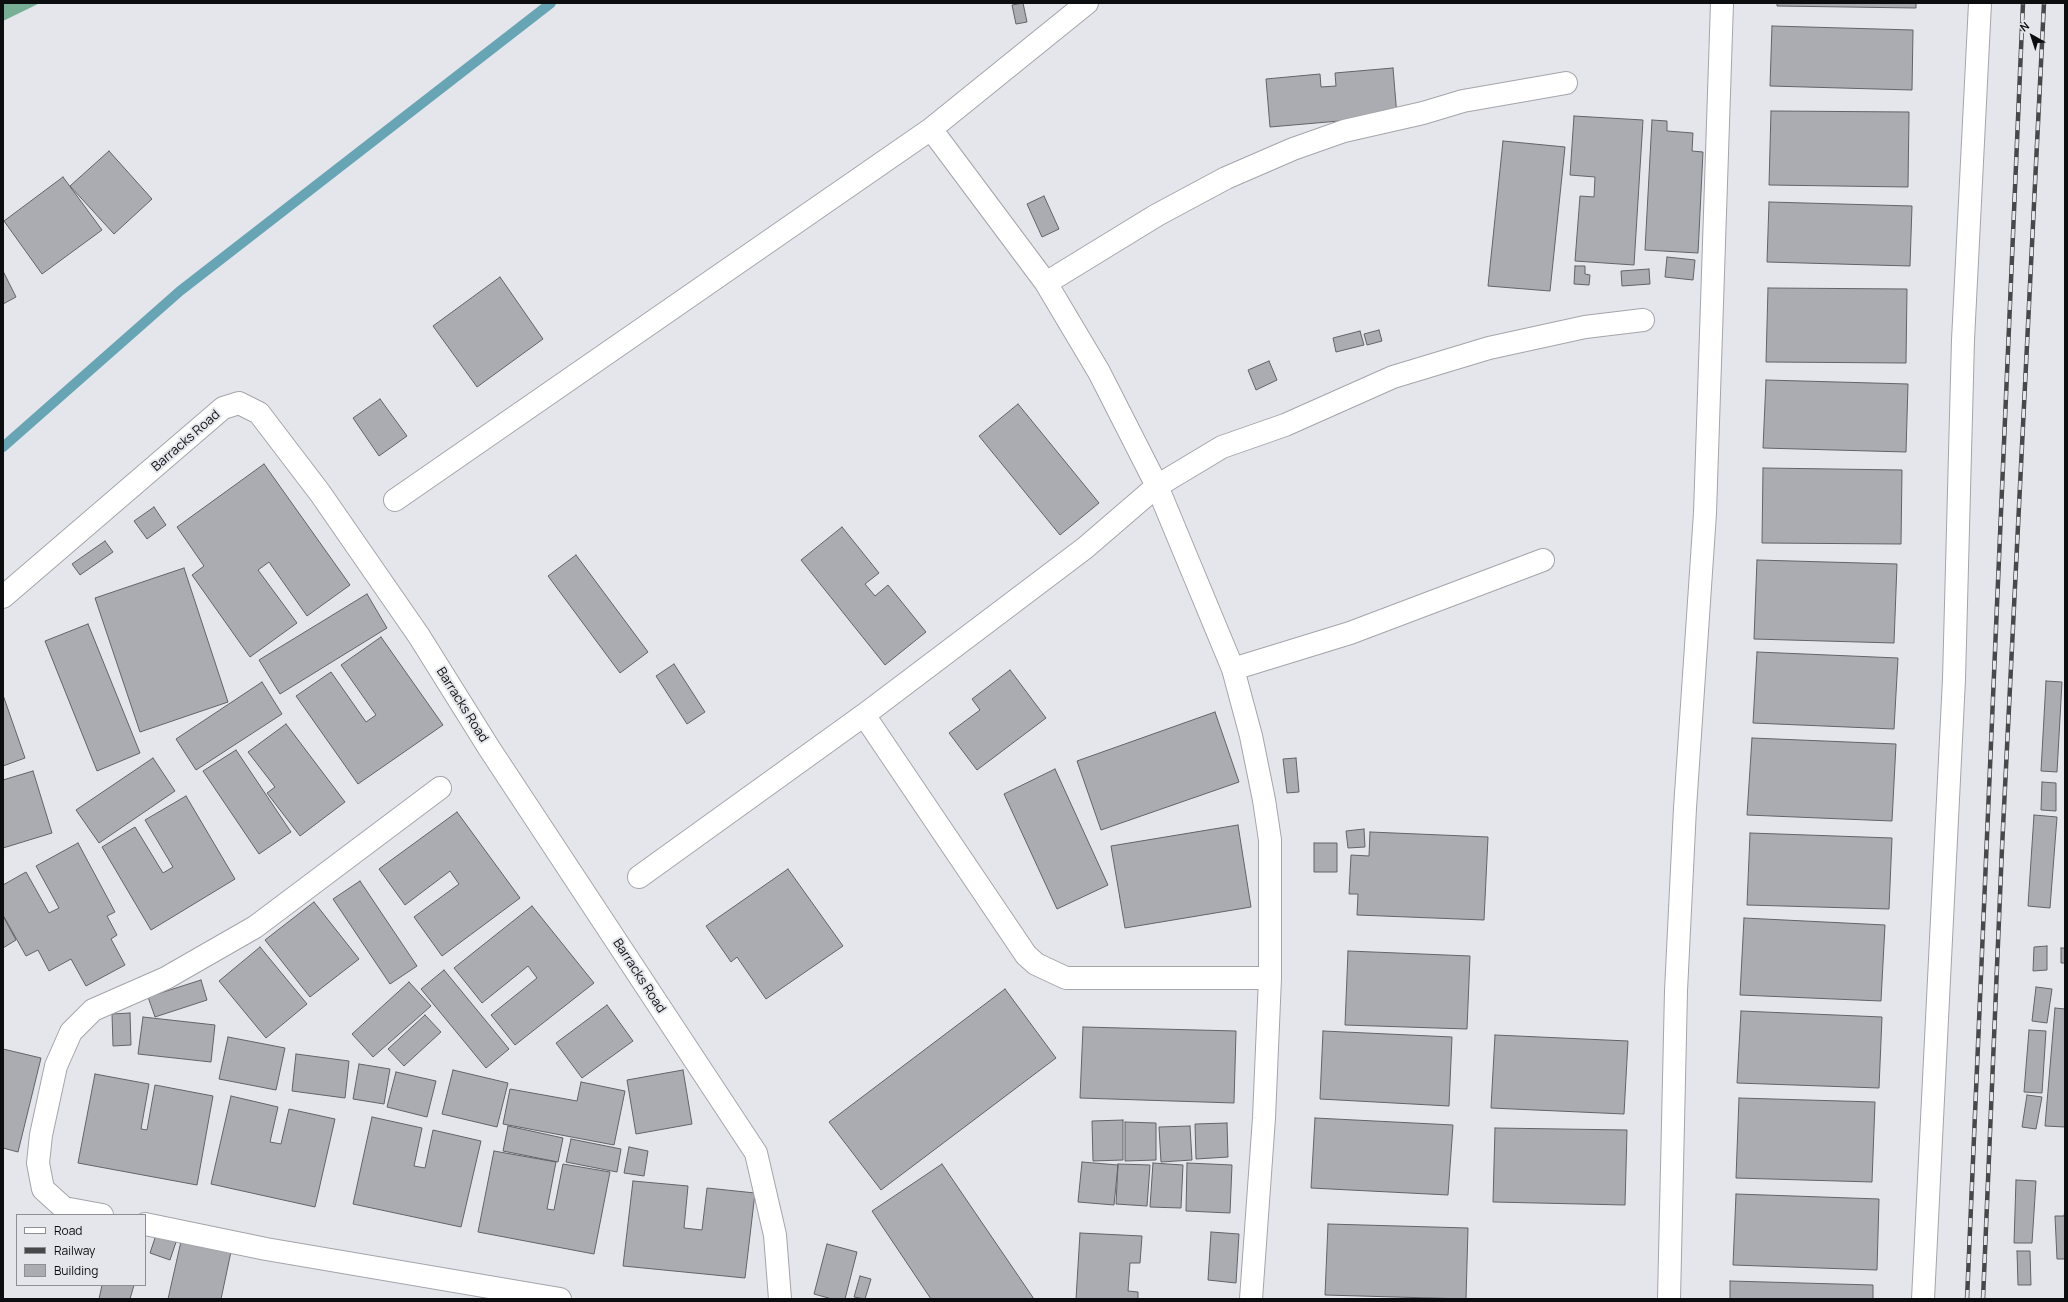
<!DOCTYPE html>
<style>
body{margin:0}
#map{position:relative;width:2068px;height:1302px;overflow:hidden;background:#e5e6ec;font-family:Manrope,sans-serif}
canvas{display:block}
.frame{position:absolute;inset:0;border:4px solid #0c0d0e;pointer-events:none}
.legend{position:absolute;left:16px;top:1214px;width:130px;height:72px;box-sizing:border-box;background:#e5e6ec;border:1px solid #8e8f93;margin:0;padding:5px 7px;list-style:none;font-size:12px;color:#0c0d0e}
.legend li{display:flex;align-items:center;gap:8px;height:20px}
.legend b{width:20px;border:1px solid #8e8f93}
.north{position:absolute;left:2012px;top:16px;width:40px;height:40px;-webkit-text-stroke:3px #e5e6ec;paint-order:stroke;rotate:321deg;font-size:11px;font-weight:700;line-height:16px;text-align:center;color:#0c0d0e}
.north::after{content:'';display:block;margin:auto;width:14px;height:18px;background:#0c0d0e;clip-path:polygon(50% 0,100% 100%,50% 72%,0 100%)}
</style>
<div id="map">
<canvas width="2068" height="1302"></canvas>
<div class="frame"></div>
<ul class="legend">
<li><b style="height:5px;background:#fff"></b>Road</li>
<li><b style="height:5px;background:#47484a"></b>Railway</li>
<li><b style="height:11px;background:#abacb2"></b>Building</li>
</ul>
<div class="north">N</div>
</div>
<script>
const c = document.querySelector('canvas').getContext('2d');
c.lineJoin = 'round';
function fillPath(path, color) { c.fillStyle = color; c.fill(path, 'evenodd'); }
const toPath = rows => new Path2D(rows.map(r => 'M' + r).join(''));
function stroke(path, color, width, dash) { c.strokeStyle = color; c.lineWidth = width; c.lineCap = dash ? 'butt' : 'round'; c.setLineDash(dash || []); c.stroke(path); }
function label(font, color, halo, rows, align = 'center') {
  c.font = font + ' Manrope,sans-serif'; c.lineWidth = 4; c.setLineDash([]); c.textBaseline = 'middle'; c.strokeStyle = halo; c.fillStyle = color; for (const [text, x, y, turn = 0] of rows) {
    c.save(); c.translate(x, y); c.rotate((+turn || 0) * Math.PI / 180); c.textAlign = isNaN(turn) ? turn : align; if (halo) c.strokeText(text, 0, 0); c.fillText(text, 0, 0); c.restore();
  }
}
fillPath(toPath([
 [3,3,40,3,3,21]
]), '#78ae96');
stroke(toPath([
 [3,447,180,291,551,3]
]), '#67a5b4', 10);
const building = toPath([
 [1023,3,1027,22,1016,24,1012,5,1023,3],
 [1777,3,1916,3,1916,8,1777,6,1777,3],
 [1772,26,1913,30,1912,90,1770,86,1772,26],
 [1393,68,1397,116,1270,127,1266,79,1320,74,1321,87,1336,86,1335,73,1393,68],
 [1771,111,1909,112,1908,187,1769,185,1771,111],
 [1574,116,1643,120,1634,265,1575,261,1580,196,1594,197,1595,177,1570,175,1574,116],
 [1652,120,1667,121,1667,131,1693,133,1692,151,1703,152,1698,253,1645,250,1652,120],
 [1503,141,1565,147,1550,291,1488,286,1503,141],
 [109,151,152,199,114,234,70,186,109,151],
 [63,177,102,230,42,274,4,221,63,177],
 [1044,196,1059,229,1042,237,1027,204,1044,196],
 [1769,202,1912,206,1910,266,1767,262,1769,202],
 [1667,257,1695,260,1693,280,1665,277,1667,257],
 [1575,266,1585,266,1585,274,1590,275,1589,285,1574,284,1575,266],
 [1649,269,1650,284,1622,286,1621,271,1649,269],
 [3,271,16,297,3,304,3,271],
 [500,277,543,339,477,387,433,326,500,277],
 [1768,288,1907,289,1906,363,1766,362,1768,288],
 [1379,330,1382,341,1367,345,1364,334,1379,330],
 [1360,331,1364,345,1336,352,1333,338,1360,331],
 [1269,361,1277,380,1256,390,1248,370,1269,361],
 [1766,380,1908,384,1906,452,1763,448,1766,380],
 [380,399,407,436,379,456,353,418,380,399],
 [1018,404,1099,503,1060,535,979,436,1018,404],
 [264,464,350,585,307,616,269,562,258,570,297,623,250,657,192,575,204,566,177,527,264,464],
 [1763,468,1902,470,1901,544,1762,543,1763,468],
 [154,507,166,525,147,539,134,521,154,507],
 [842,527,879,573,865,584,875,596,888,585,926,632,885,665,801,560,842,527],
 [105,541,113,552,80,575,72,564,105,541],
 [576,555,648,652,620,673,548,576,576,555],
 [1757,560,1897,564,1894,643,1754,639,1757,560],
 [184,568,228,702,140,732,95,598,184,568],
 [367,594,387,628,280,694,259,660,367,594],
 [88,624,140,753,97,771,45,641,88,624],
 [381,637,443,725,358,784,296,696,331,672,366,722,376,715,341,665,381,637],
 [1757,652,1898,658,1894,729,1753,723,1757,652],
 [674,664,705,712,687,724,656,676,674,664],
 [1010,670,1046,718,977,770,949,733,980,710,972,699,1010,670],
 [2046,681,2062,682,2057,772,2041,771,2046,681],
 [262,682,282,714,196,770,176,739,262,682],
 [3,695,25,758,3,766,3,695],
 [1215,712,1239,782,1101,830,1077,761,1215,712],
 [286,724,345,802,300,836,267,793,275,787,248,752,286,724],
 [1752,738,1896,744,1892,821,1747,815,1752,738],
 [236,750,291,832,259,854,203,771,236,750],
 [153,758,175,791,99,843,76,810,153,758],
 [1296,758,1299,792,1287,793,1283,759,1296,758],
 [1055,769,1108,885,1057,909,1004,794,1055,769],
 [33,771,52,833,3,848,3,780,33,771],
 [2042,782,2056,783,2056,811,2041,810,2042,782],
 [186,796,235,879,151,930,102,847,135,827,163,873,173,867,145,820,186,796],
 [457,812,520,898,442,956,414,917,459,884,450,871,405,905,379,869,457,812],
 [2034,815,2057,817,2050,908,2028,906,2034,815],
 [1238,825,1251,907,1125,928,1111,846,1238,825],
 [1364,829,1365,847,1348,848,1346,831,1364,829],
 [1370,832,1488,837,1484,920,1357,915,1358,894,1349,894,1351,855,1369,856,1370,832],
 [1750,833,1892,838,1889,909,1747,905,1750,833],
 [78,843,115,912,107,916,117,935,111,939,125,965,86,986,71,959,49,971,38,950,26,956,3,915,3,885,26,872,49,913,59,908,36,866,78,843],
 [1314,843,1337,843,1337,872,1314,872,1314,843],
 [788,869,843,946,766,999,737,957,731,962,706,926,788,869],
 [360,881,417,966,390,984,333,899,360,881],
 [314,902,359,959,310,997,265,940,314,902],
 [532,906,594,983,515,1045,491,1015,537,978,528,966,482,1003,454,968,532,906],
 [3,916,16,940,3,948,3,916],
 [1744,918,1885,925,1881,1001,1740,995,1744,918],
 [2047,946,2047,970,2033,971,2034,947,2047,946],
 [260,947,307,1004,266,1038,219,981,260,947],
 [2061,948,2065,948,2065,963,2061,963,2061,948],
 [1348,951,1470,956,1467,1029,1345,1025,1348,951],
 [444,970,509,1049,486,1068,421,989,444,970],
 [201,980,207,1000,155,1017,148,997,201,980],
 [409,982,431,1006,373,1057,352,1034,409,982],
 [2036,987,2052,989,2047,1023,2032,1021,2036,987],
 [1005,989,1056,1058,881,1190,829,1122,1005,989],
 [607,1005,633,1041,582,1078,556,1043,607,1005],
 [2055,1008,2065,1009,2065,1127,2045,1126,2055,1008],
 [1741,1011,1882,1017,1879,1088,1737,1083,1741,1011],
 [130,1013,131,1045,113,1046,112,1014,130,1013],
 [425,1015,441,1032,404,1066,388,1049,425,1015],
 [143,1017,215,1025,211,1062,138,1054,143,1017],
 [1083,1027,1236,1031,1234,1103,1080,1098,1083,1027],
 [2029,1030,2046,1031,2042,1093,2024,1092,2029,1030],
 [1323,1031,1452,1037,1449,1106,1320,1099,1323,1031],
 [1495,1035,1628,1041,1624,1114,1491,1108,1495,1035],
 [228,1037,285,1048,276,1090,219,1079,228,1037],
 [3,1049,41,1058,18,1152,3,1148,3,1049],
 [296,1054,349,1061,345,1098,292,1091,296,1054],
 [359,1064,390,1069,384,1104,353,1099,359,1064],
 [453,1070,508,1083,497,1127,442,1114,453,1070],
 [683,1070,692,1124,636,1134,627,1080,683,1070],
 [396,1072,436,1081,427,1117,387,1107,396,1072],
 [95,1074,149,1084,141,1129,147,1130,155,1085,213,1096,197,1185,78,1163,95,1074],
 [581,1082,625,1091,614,1145,503,1124,510,1089,577,1101,581,1082],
 [2027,1095,2042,1097,2036,1129,2022,1127,2027,1095],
 [231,1096,278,1107,270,1142,281,1144,289,1109,335,1119,315,1207,211,1184,231,1096],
 [1739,1098,1875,1102,1872,1182,1736,1178,1739,1098],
 [372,1117,422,1128,414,1166,425,1168,433,1130,481,1141,461,1227,353,1204,372,1117],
 [1315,1118,1453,1125,1448,1195,1311,1188,1315,1118],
 [1123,1120,1123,1160,1093,1161,1092,1121,1123,1120],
 [1125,1122,1156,1123,1156,1160,1125,1161,1125,1122],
 [1227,1123,1228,1157,1196,1159,1195,1124,1227,1123],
 [508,1126,563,1138,558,1162,503,1151,508,1126],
 [1190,1126,1192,1160,1161,1162,1159,1127,1190,1126],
 [1495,1128,1627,1130,1625,1205,1493,1202,1495,1128],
 [571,1139,621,1149,617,1172,566,1162,571,1139],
 [629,1147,648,1151,644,1176,624,1173,629,1147],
 [494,1151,556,1162,547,1209,554,1210,563,1164,610,1172,594,1254,478,1232,494,1151],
 [1082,1162,1118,1165,1114,1205,1078,1202,1082,1162],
 [1153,1163,1183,1165,1181,1208,1150,1207,1153,1163],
 [1187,1163,1232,1165,1230,1213,1186,1211,1187,1163],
 [942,1164,1034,1299,931,1299,872,1211,942,1164],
 [1118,1164,1150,1165,1147,1206,1116,1204,1118,1164],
 [2016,1180,2036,1181,2032,1243,2014,1243,2016,1180],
 [633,1181,688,1186,684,1228,702,1230,707,1188,755,1193,745,1278,623,1266,633,1181],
 [1736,1194,1879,1199,1877,1270,1733,1265,1736,1194],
 [2065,1210,2065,1259,2057,1259,2055,1216,2064,1216,2065,1210],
 [1328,1224,1468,1228,1466,1299,1325,1295,1328,1224],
 [1211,1232,1239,1234,1236,1283,1208,1280,1211,1232],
 [1080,1233,1142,1236,1140,1263,1130,1263,1128,1291,1138,1292,1138,1299,1076,1299,1080,1233],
 [156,1235,176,1242,170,1260,150,1253,156,1235],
 [182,1237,232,1247,221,1299,168,1299,182,1237],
 [827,1244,857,1252,845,1299,832,1299,814,1294,827,1244],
 [2017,1251,2030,1251,2031,1285,2018,1285,2017,1251],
 [860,1276,871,1279,865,1299,854,1297,860,1276],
 [1730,1281,1873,1285,1873,1299,1730,1299,1730,1281],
 [102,1285,134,1285,130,1299,99,1299,102,1285]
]);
fillPath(building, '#abacb2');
stroke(building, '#626368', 1);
const minor = toPath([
 [931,129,1046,283,1099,372,1157,486,1233,669,1251,736,1264,800,1270,840,1270,978,1264,1118,1251,1299],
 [1046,283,1157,215,1226,178,1293,149,1344,131,1423,113,1463,101,1566,83],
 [395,500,931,129,1087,3],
 [3,597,223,408,239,403,259,413,320,493,419,636,489,748,756,1153,775,1235,780,1299],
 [1233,669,1350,633,1543,560],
 [639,877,864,715],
 [1270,978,1066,978,1036,964,1026,955,864,715,1085,548,1157,486,1222,447,1285,425,1393,377,1489,348,1585,327,1643,320],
 [102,1215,64,1208,43,1189,38,1163,41,1135,56,1066,71,1032,93,1010,166,978,255,927,440,788],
 [145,1224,266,1249,560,1299],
 [1669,1299,1676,991,1685,808,1705,513,1722,3],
 [1923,1299,1954,679,1963,340,1980,3]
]);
stroke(minor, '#a4a5aa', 24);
stroke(minor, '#fff', 22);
const rail = toPath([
 [1967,1299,2023,3],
 [1983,1299,2002,848,2044,3]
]);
stroke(rail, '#47484a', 4.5);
stroke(rail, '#e5e6ec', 3, [9]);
label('13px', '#0c0d0e', '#e5e6ec', [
 ["Barracks Road",186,441,-41],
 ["Barracks Road",462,705,58],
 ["Barracks Road",639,976,57]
]);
</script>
